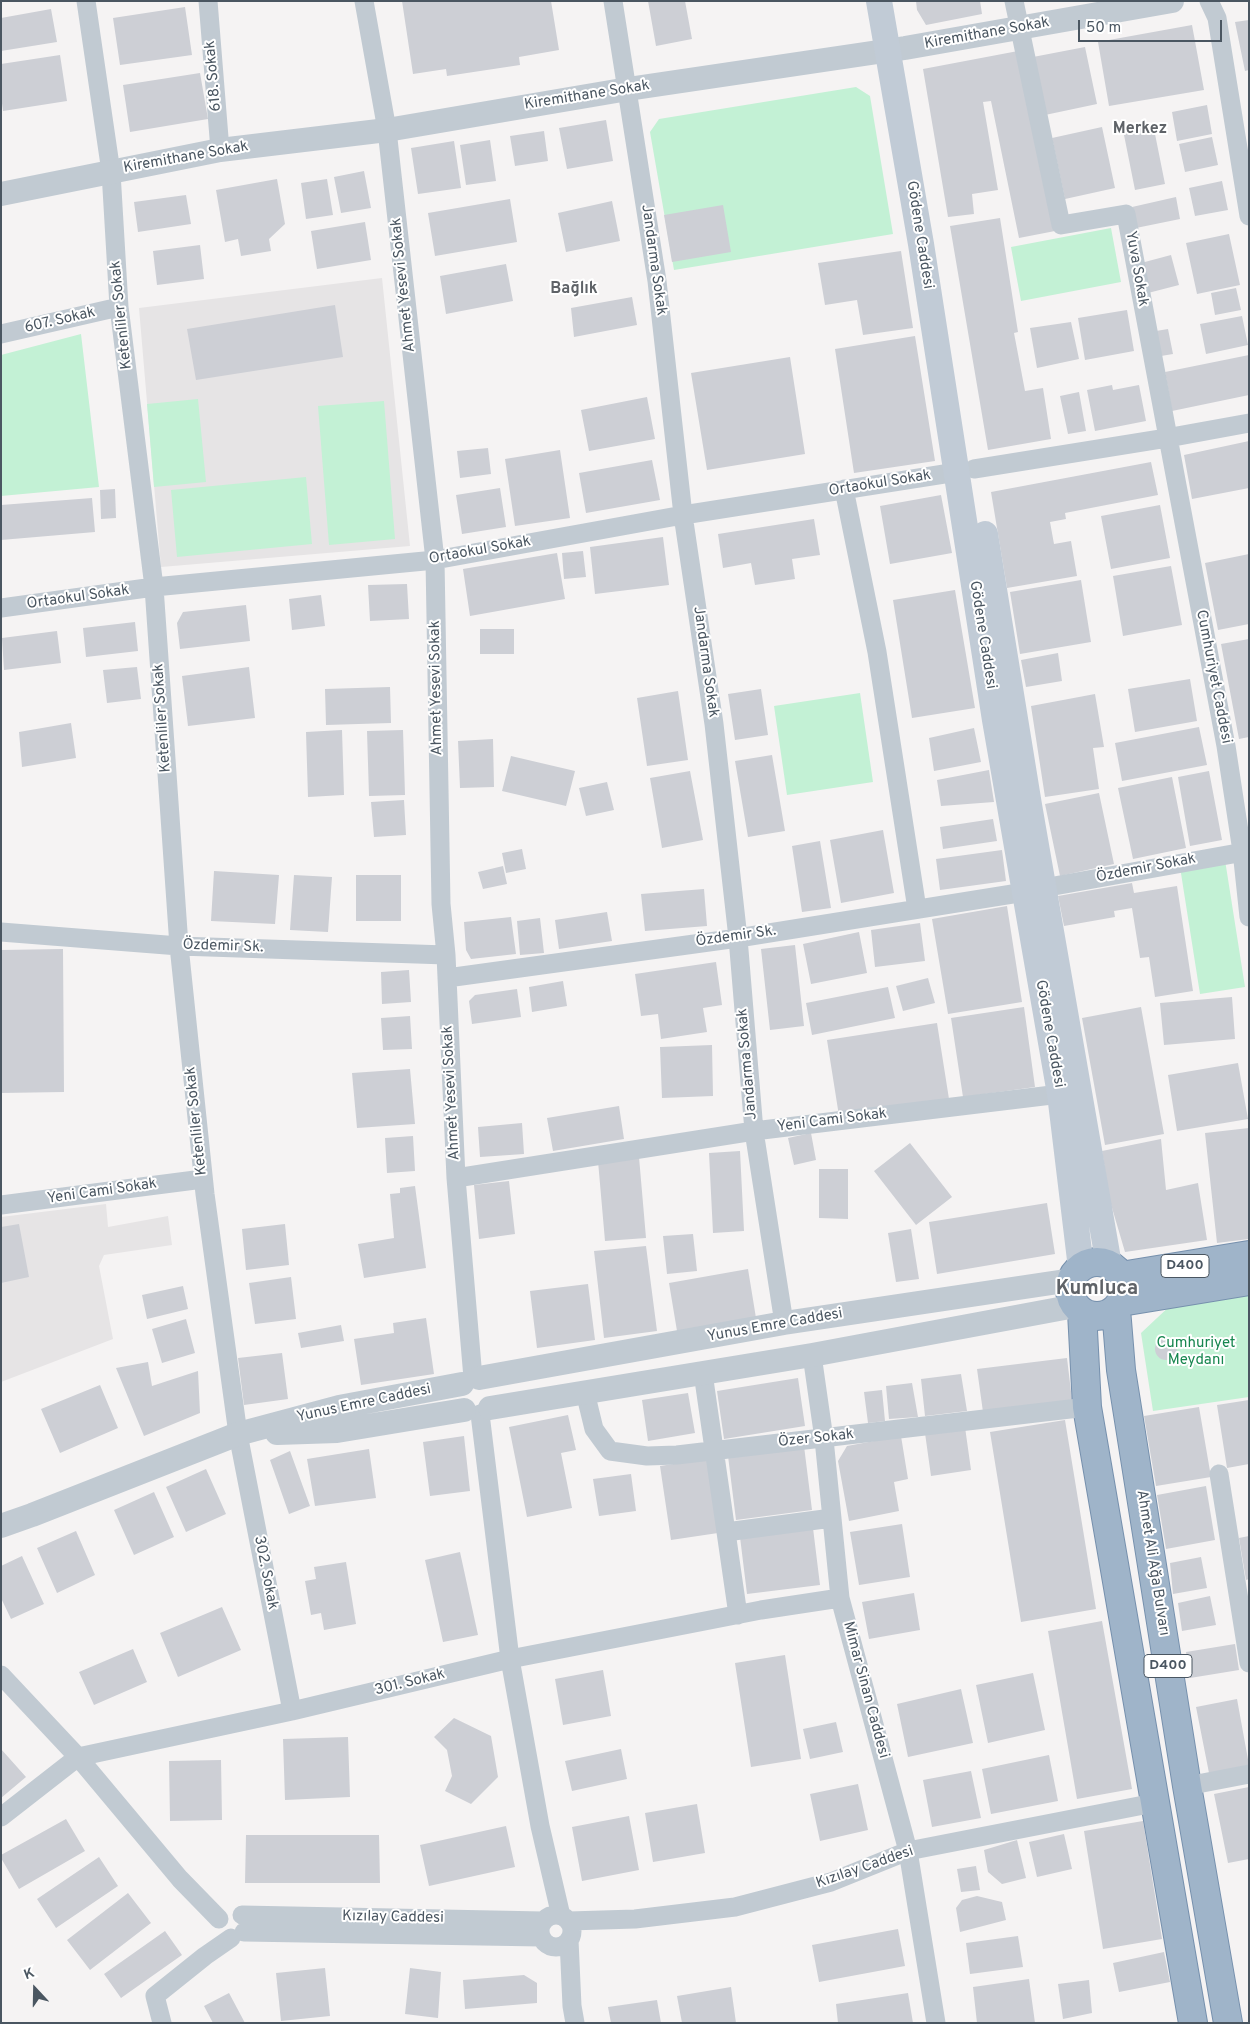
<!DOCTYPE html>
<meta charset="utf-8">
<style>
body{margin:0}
#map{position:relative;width:1250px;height:2024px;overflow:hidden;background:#f5f3f3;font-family:Overpass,sans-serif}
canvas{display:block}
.frame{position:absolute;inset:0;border:2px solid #4a5661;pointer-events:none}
.north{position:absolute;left:10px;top:1964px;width:50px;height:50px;-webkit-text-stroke:4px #fff;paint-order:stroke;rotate:339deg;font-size:14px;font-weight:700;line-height:20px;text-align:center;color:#4a5661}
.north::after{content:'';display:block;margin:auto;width:18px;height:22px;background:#4a5661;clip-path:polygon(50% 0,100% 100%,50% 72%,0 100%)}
.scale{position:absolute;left:1078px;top:20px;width:144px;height:22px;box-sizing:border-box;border:2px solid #4a5661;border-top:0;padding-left:6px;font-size:15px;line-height:18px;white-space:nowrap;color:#4a5661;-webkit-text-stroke:4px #fff;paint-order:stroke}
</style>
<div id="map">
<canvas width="1250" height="2024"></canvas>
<div class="frame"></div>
<div class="north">K</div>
<div class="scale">50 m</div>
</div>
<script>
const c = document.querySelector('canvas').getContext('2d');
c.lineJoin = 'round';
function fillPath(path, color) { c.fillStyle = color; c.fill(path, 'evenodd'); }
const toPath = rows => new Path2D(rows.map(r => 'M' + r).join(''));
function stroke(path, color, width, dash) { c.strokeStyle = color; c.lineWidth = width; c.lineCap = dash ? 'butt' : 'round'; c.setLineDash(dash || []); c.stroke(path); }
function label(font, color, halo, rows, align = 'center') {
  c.font = font + ' Overpass,sans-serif'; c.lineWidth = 4; c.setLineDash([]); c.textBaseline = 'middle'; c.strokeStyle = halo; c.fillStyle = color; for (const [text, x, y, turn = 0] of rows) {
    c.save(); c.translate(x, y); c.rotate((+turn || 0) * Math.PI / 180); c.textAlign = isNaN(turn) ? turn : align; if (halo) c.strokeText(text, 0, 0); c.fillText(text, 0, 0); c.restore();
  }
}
fillPath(toPath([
 [382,278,410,546,161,567,139,308],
 [106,1204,108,1227,168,1216,172,1245,104,1255,99,1266,113,1339,1,1382,1,1217]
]), '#e6e4e5');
fillPath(toPath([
 [856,87,870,96,893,234,674,270,650,132,659,119],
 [1111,228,1121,282,1021,301,1011,247],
 [81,334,99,487,1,496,1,355],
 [198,399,206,482,154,487,147,404],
 [384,401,395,539,329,545,318,406],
 [306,477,312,544,177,557,171,490],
 [860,693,873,782,787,795,774,706],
 [1225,860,1245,987,1200,994,1180,867],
 [1249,1292,1249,1397,1153,1411,1141,1333,1173,1303]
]), '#c3f1d5');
fillPath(toPath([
 [402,1,551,1,559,50,519,57,520,65,447,76,446,69,413,74],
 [648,1,685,1,692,39,656,46],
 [916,1,980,1,982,14,926,25,917,10],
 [185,7,192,55,120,65,113,18],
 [51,9,57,42,1,51,1,18],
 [1249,20,1249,70,1245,71,1235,22],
 [1192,25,1204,90,1109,106,1098,42],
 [1085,47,1097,104,1045,115,1033,57],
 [1018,51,1055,231,1019,238,991,101,983,102,998,190,972,194,974,214,948,217,923,69],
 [60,55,67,101,3,111,1,96,1,64],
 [200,73,208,119,130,132,123,85],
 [1207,105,1212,134,1177,141,1172,112],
 [606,120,613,161,567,169,559,128],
 [1153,124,1165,184,1135,190,1123,130],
 [1102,127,1115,188,1065,199,1052,138],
 [544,131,548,161,515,166,510,136],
 [1212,137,1218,165,1185,172,1179,144],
 [490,140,496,181,466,185,460,145],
 [454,141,461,188,418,194,411,148],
 [364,171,371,208,341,213,334,177],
 [277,179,285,224,269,239,271,251,241,256,238,239,225,242,216,190],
 [327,179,333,215,306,219,301,183],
 [1222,181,1228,210,1195,216,1189,188],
 [186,195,191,224,138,232,134,202],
 [1176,197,1180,219,1136,228,1132,207],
 [510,199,517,242,435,256,428,213],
 [612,201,620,241,566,252,558,213],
 [723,205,731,252,672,262,664,215],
 [1000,218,1018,332,1014,333,1025,391,1043,388,1051,439,988,450,950,226],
 [365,222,371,260,317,269,311,231],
 [1229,234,1240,285,1197,294,1186,243],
 [200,245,204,279,157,285,153,251],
 [901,251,913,328,863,335,857,300,825,305,818,263],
 [1171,255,1179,285,1148,293,1141,263],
 [506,264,513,301,446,314,440,276],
 [1236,288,1241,310,1215,315,1211,293],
 [632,297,637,325,574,337,571,308],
 [335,305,343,357,196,380,187,329],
 [1127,310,1134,351,1085,360,1078,318],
 [1242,316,1248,345,1206,354,1200,324],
 [1071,322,1079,359,1037,368,1030,328],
 [1168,329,1173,354,1155,357,1150,332],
 [915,336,935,461,854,473,835,349],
 [1249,355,1249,395,1172,411,1165,372],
 [790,357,805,454,707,470,691,373],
 [1112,385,1113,390,1139,385,1146,421,1095,431,1087,390],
 [1079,392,1086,431,1068,434,1060,396],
 [647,397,655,439,589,451,581,410],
 [1249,441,1249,488,1192,499,1184,455],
 [488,448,491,474,460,478,457,451],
 [560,450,570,518,515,526,505,459],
 [652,460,660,500,586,513,579,473],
 [1151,462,1158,495,1065,513,1066,519,1050,522,1054,544,1071,541,1077,576,1007,588,991,492],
 [500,488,506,527,462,534,456,495],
 [115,489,116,518,101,519,100,490],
 [941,495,952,553,890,564,880,506],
 [92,498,95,532,1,540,1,505],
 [1160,505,1170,558,1111,569,1101,516],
 [814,519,820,555,792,559,795,579,755,585,751,563,723,568,718,534],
 [663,537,669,585,595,594,590,547],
 [583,551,586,577,564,579,562,553],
 [557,553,565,599,470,616,463,569],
 [1249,554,1249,624,1218,630,1205,563],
 [1171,566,1182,625,1123,636,1113,576],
 [1081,580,1091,642,1020,654,1010,592],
 [407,584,409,619,370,621,368,585],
 [955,590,975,708,912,718,893,600],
 [321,595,325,626,292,630,289,599],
 [246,605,250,641,180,649,177,623,183,612],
 [135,622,138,651,86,657,83,628],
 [480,629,514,629,514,654,480,654],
 [57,631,61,663,4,670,2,638],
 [1249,639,1249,737,1239,739,1221,644],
 [1058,653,1062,681,1026,687,1021,660],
 [137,667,141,699,107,703,103,670],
 [249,667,255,718,188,726,182,676],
 [1190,679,1197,721,1135,732,1128,689],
 [390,687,391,723,326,725,325,689],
 [761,689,768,735,735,740,728,694],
 [678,691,688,760,647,766,637,698],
 [1095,694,1104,747,1093,748,1099,789,1045,797,1031,706],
 [71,723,76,758,22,767,19,732],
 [1199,727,1207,765,1122,781,1115,743],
 [974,728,981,762,934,771,929,738],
 [342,730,344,795,308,797,306,732],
 [403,730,405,795,369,796,367,731],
 [493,739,494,787,460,788,458,741],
 [772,755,785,831,748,837,735,761],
 [511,756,575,771,566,806,502,791],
 [989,770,994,802,941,806,937,780],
 [690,771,703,840,662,848,650,778],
 [1209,771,1222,840,1190,846,1178,777],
 [1172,777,1186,848,1133,859,1118,788],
 [607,782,614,810,586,816,579,788],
 [1099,793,1114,864,1060,876,1045,804],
 [404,800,406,835,374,837,371,802],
 [993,819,997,841,943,849,940,827],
 [883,830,894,893,841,903,830,840],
 [820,841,831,908,802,912,792,846],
 [522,849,526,869,506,873,502,853],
 [1002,850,1006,881,940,890,936,859],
 [503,866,507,884,483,889,478,872],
 [214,871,279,875,275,924,211,921],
 [294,875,332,877,328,932,290,930],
 [356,875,401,875,401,921,356,921],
 [1132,883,1134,893,1177,886,1193,991,1155,997,1149,957,1140,958,1132,908,1114,911,1115,917,1064,926,1058,896],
 [704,889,707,926,645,931,641,894],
 [1007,906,1022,1002,948,1014,932,919],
 [607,912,612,941,559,949,555,920],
 [511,917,516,954,471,959,466,950,464,922],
 [540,918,544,953,520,955,517,921],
 [920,923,925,961,875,967,871,930],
 [859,932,867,973,811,984,803,944],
 [795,945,804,1026,770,1030,761,949],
 [63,949,64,1092,1,1093,1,950],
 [716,962,722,1005,703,1008,707,1032,661,1039,658,1014,641,1016,635,974],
 [409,970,411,1002,382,1004,381,972],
 [928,978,935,1003,903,1011,896,986],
 [563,981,567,1006,532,1012,529,987],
 [888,987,895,1018,812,1035,806,1003],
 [517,989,521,1017,472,1024,469,1001,475,995],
 [1232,997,1235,1039,1164,1045,1160,1003],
 [1024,1007,1035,1087,963,1097,951,1018],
 [1141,1007,1164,1134,1105,1145,1082,1018],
 [410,1016,412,1049,383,1050,381,1018],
 [937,1023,949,1099,839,1116,827,1040],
 [712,1045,713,1096,662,1098,660,1047],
 [1238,1063,1248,1119,1177,1131,1168,1075],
 [410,1069,415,1124,357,1128,352,1073],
 [619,1106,624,1139,553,1151,547,1118],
 [522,1123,524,1154,480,1157,478,1127],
 [1249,1128,1249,1239,1217,1243,1205,1133],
 [811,1133,816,1160,794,1165,788,1138],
 [413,1136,415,1171,387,1173,385,1138],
 [1161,1139,1166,1190,1198,1183,1207,1240,1125,1252,1110,1201,1102,1151],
 [910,1143,952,1197,916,1225,874,1171],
 [740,1151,744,1231,713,1233,709,1153],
 [639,1157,646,1238,605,1241,598,1161],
 [819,1169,848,1169,848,1219,819,1218],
 [509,1181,515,1234,479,1239,474,1185],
 [415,1186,426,1268,364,1278,358,1244,394,1238,390,1194,400,1193,400,1188],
 [1047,1203,1055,1254,937,1274,929,1222],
 [19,1224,29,1277,1,1283,1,1227],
 [285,1224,289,1265,246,1270,242,1229],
 [911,1229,919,1279,896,1282,888,1233],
 [693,1234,697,1271,667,1274,663,1236],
 [646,1246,657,1331,604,1338,594,1251],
 [748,1269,756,1318,677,1331,669,1283],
 [291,1277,296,1319,255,1324,249,1283],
 [588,1284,595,1340,537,1348,530,1291],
 [183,1286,188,1309,147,1319,142,1295],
 [426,1318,434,1374,361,1385,354,1339,394,1333,393,1323],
 [186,1319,195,1353,162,1363,152,1329],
 [341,1325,344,1341,301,1348,298,1333],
 '1155 1349a11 11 0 1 1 22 0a11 11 0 1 1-22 0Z',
 [282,1353,288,1399,244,1405,238,1358],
 [1067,1358,1072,1400,983,1412,977,1369],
 [148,1362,152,1386,198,1371,200,1413,144,1436,116,1368],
 [961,1374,967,1411,925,1416,921,1379],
 [798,1378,805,1426,724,1439,717,1391],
 [912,1383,918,1417,889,1419,886,1386],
 [100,1385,118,1428,60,1453,41,1409],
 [882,1390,885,1421,868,1423,864,1392],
 [688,1393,695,1433,648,1441,642,1400],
 [1249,1400,1249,1464,1227,1468,1217,1405],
 [1199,1407,1211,1477,1156,1486,1144,1416],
 [568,1415,576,1450,561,1453,572,1508,527,1517,509,1427],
 [1065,1420,1096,1609,1021,1622,990,1432],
 [965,1427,971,1470,931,1476,925,1433],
 [464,1436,470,1491,430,1496,423,1442],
 [901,1436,908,1479,894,1482,899,1511,849,1521,838,1461,847,1446],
 [804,1446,812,1510,736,1520,728,1456],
 [369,1449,376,1498,315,1506,307,1459],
 [290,1451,310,1506,289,1514,270,1460],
 [707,1459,718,1533,671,1540,660,1466],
 [206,1469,226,1514,186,1532,166,1487],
 [631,1474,636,1511,599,1516,593,1479],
 [1206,1486,1215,1540,1166,1549,1157,1495],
 [154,1492,174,1537,134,1555,114,1510],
 [902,1524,910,1577,859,1585,850,1532],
 [813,1528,820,1585,747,1594,740,1537],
 [76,1531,95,1575,57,1593,37,1548],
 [1249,1536,1249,1579,1246,1580,1239,1538],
 [460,1552,478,1635,443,1642,425,1560],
 [22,1556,44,1604,11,1619,1,1598,1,1566],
 [1201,1557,1207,1588,1173,1594,1170,1563],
 [346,1562,356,1624,324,1630,321,1613,311,1615,305,1581,316,1579,314,1567],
 [914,1593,920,1630,869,1639,862,1602],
 [1210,1596,1216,1625,1182,1631,1178,1603],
 [222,1607,241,1650,178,1677,160,1633],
 [1102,1621,1132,1789,1077,1799,1048,1631],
 [1235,1644,1239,1670,1190,1678,1186,1652],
 [133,1649,147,1682,94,1705,79,1672],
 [785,1655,801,1759,751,1767,735,1663],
 [603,1670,611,1716,563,1725,555,1679],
 [1033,1673,1045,1730,988,1743,976,1685],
 [961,1689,973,1743,908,1757,897,1704],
 [1237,1699,1249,1765,1209,1773,1196,1707],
 [454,1718,491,1736,498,1777,471,1804,445,1791,452,1776,447,1750,434,1737],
 [836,1722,843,1752,810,1759,803,1729],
 [348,1737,350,1797,285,1800,283,1739],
 [1,1749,26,1777,1,1798],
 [621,1749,627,1779,572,1791,565,1761],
 [1049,1755,1058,1801,991,1814,982,1769],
 [221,1760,222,1820,170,1821,169,1761],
 [971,1771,981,1818,932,1827,923,1780],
 [858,1784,868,1830,820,1841,810,1794],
 [1249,1787,1249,1859,1228,1863,1214,1794],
 [697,1804,705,1853,653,1862,645,1813],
 [629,1816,639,1870,582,1881,572,1827],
 [66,1819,85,1851,19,1889,1,1858,1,1855],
 [1143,1821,1162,1939,1103,1949,1084,1831],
 [506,1826,515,1867,429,1886,420,1845],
 [1064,1834,1072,1869,1037,1877,1029,1842],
 [246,1835,379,1835,380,1883,245,1883],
 [1017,1840,1026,1878,1002,1884,988,1872,984,1850],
 [99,1857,118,1886,56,1928,37,1899],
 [976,1866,980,1890,961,1892,957,1869],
 [128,1893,151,1923,90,1970,67,1940],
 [977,1896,1002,1902,1006,1920,960,1932,956,1908,962,1900],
 [898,1929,905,1966,819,1982,812,1945],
 [165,1931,182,1955,121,1998,104,1974],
 [1018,1936,1023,1967,970,1974,966,1943],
 [1164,1952,1170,1982,1119,1992,1113,1963],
 [325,1968,330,2016,281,2021,276,1973],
 [410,1968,441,1972,438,2018,405,2014],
 [524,1975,537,1983,537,2003,465,2009,463,1980],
 [1029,1979,1035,2023,977,2023,973,1987],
 [1089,1980,1092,2013,1063,2019,1058,1984],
 [731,1987,736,2023,682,2023,677,1996],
 [229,1993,245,2023,213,2023,204,2006],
 [908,1993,913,2023,838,2023,836,2004],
 [657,2000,661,2023,611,2023,608,2007]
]), '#cdcfd5');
const trunk = toPath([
 '1070 1289a27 27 0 1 1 54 0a27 27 0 1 1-54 0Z',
 [1121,1276,1249,1255],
 [1121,1302,1249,1281],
 [1116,1309,1121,1370,1187,1786,1228,2023],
 [1082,1312,1087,1407,1193,2023]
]);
stroke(trunk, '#7690ad', 30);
stroke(toPath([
 [86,1,111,172,119,307,154,587,179,946,205,1194,238,1434,292,1711],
 [208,1,220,150],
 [364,1,387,130,435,560,441,904,446,955,456,1178,473,1378],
 [613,1,657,281,683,515,714,724,738,938,754,1131,784,1323],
 [1014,1,1061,225,1126,214,1226,746,1242,851,1249,917],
 [1209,1,1217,18,1249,216],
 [1,334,119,307],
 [974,469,1167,438,1249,423],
 [844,489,877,652,917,909],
 [1,608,154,587,435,560,683,515,957,472],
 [1043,888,1249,851],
 [1,932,179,946,446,955],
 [447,978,738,938,1025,892],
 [456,1178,754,1131,1060,1094],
 [1,1205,203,1179],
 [812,1355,824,1439,840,1598,908,1851,936,2023],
 [703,1373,738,1615],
 [585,1392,594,1429,610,1451,647,1456,677,1455,1087,1407],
 [480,1414,510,1659,540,1826,561,1916],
 [1219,1474,1249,1663],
 [726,1532,832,1518],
 [1,1675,78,1757,180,1879,219,1919],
 [1187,1786,1249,1774],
 [1,1817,78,1757,292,1711,510,1659,761,1610,840,1598],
 [242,1915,543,1921],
 '540 1931a16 16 0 1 1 32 0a16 16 0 1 1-32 0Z',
 [569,1921,635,1919,735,1907,831,1882,908,1851,1154,1803],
 [244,1932,541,1937],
 [569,1940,572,2006,575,2023],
 [162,2023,155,1996,205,1956,231,1938]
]), '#c1cad2', 19);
stroke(toPath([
 [1,194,220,150,387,130,628,89,905,48,1172,1],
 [479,1378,784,1323,1072,1280],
 [490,1408,812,1355,1075,1306],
 [277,1433,337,1431,464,1410],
 [1,1526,32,1515,238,1434,339,1407,462,1384]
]), '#c1cad2', 24);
stroke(toPath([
 [879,1,921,244,995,720,1060,1094,1081,1268],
 [985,534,1029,805,1109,1265]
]), '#c1cbd6', 26);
stroke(trunk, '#9fb4c9', 28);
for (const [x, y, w] of [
 [1185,1266,48],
 [1168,1666,48]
]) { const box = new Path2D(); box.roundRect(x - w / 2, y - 11.5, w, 23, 4); c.fillStyle = '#fff'; c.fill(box); stroke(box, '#4a5661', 1); }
label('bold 14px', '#4a5661', null, [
 ["D400",1185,1266],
 ["D400",1168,1666]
]);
label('15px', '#4a5661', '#fff', [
 ["Kiremithane Sokak",987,34,-10],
 ["618. Sokak",214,76,-95],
 ["Kiremithane Sokak",587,96,-9],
 ["Kiremithane Sokak",186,158,-10],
 ["Gödene Caddesi",919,235,81],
 ["Jandarma Sokak",653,260,82],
 ["Yuva Sokak",1136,269,80],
 ["Ahmet Yesevi Sokak",404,285,-96],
 ["Ketenliler Sokak",122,315,-96],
 ["607. Sokak",60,321,-13],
 ["Ortaokul Sokak",880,484,-9],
 ["Ortaokul Sokak",480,551,-10],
 ["Ortaokul Sokak",78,598,-8],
 ["Gödene Caddesi",982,635,81],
 ["Jandarma Sokak",705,662,82],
 ["Cumhuriyet Caddesi",1213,677,79],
 ["Ahmet Yesevi Sokak",437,688,-91],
 ["Ketenliler Sokak",163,718,-94],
 ["Özdemir Sokak",1146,869,-11],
 ["Özdemir Sk.",736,937,-8],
 ["Özdemir Sk.",223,947,2],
 ["Gödene Caddesi",1049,1034,80],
 ["Jandarma Sokak",748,1064,-95],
 ["Ahmet Yesevi Sokak",452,1093,-93],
 ["Ketenliler Sokak",197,1121,-96],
 ["Yeni Cami Sokak",832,1121,-7],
 ["Yeni Cami Sokak",102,1192,-8],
 ["Yunus Emre Caddesi",775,1326,-10],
 ["Yunus Emre Caddesi",364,1404,-12],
 ["Özer Sokak",816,1439,-6],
 ["Ahmet Ali Ağa Bulvarı",1152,1563,81],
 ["302. Sokak",265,1573,79],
 ["301. Sokak",410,1683,-14],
 ["Mimar Sinan Caddesi",865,1690,75],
 ["Kızılay Caddesi",865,1868,-19],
 ["Kızılay Caddesi",393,1918,1]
]);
label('15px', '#17864f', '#fff', [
 ["Cumhuriyet",1196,1344],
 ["Meydanı",1196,1361]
]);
label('bold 16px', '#5f6368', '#fff', [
 ["Merkez",1140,130],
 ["Bağlık",574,290]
]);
label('bold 20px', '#5f6368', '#fff', [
 ["Kumluca",1097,1290]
]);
</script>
